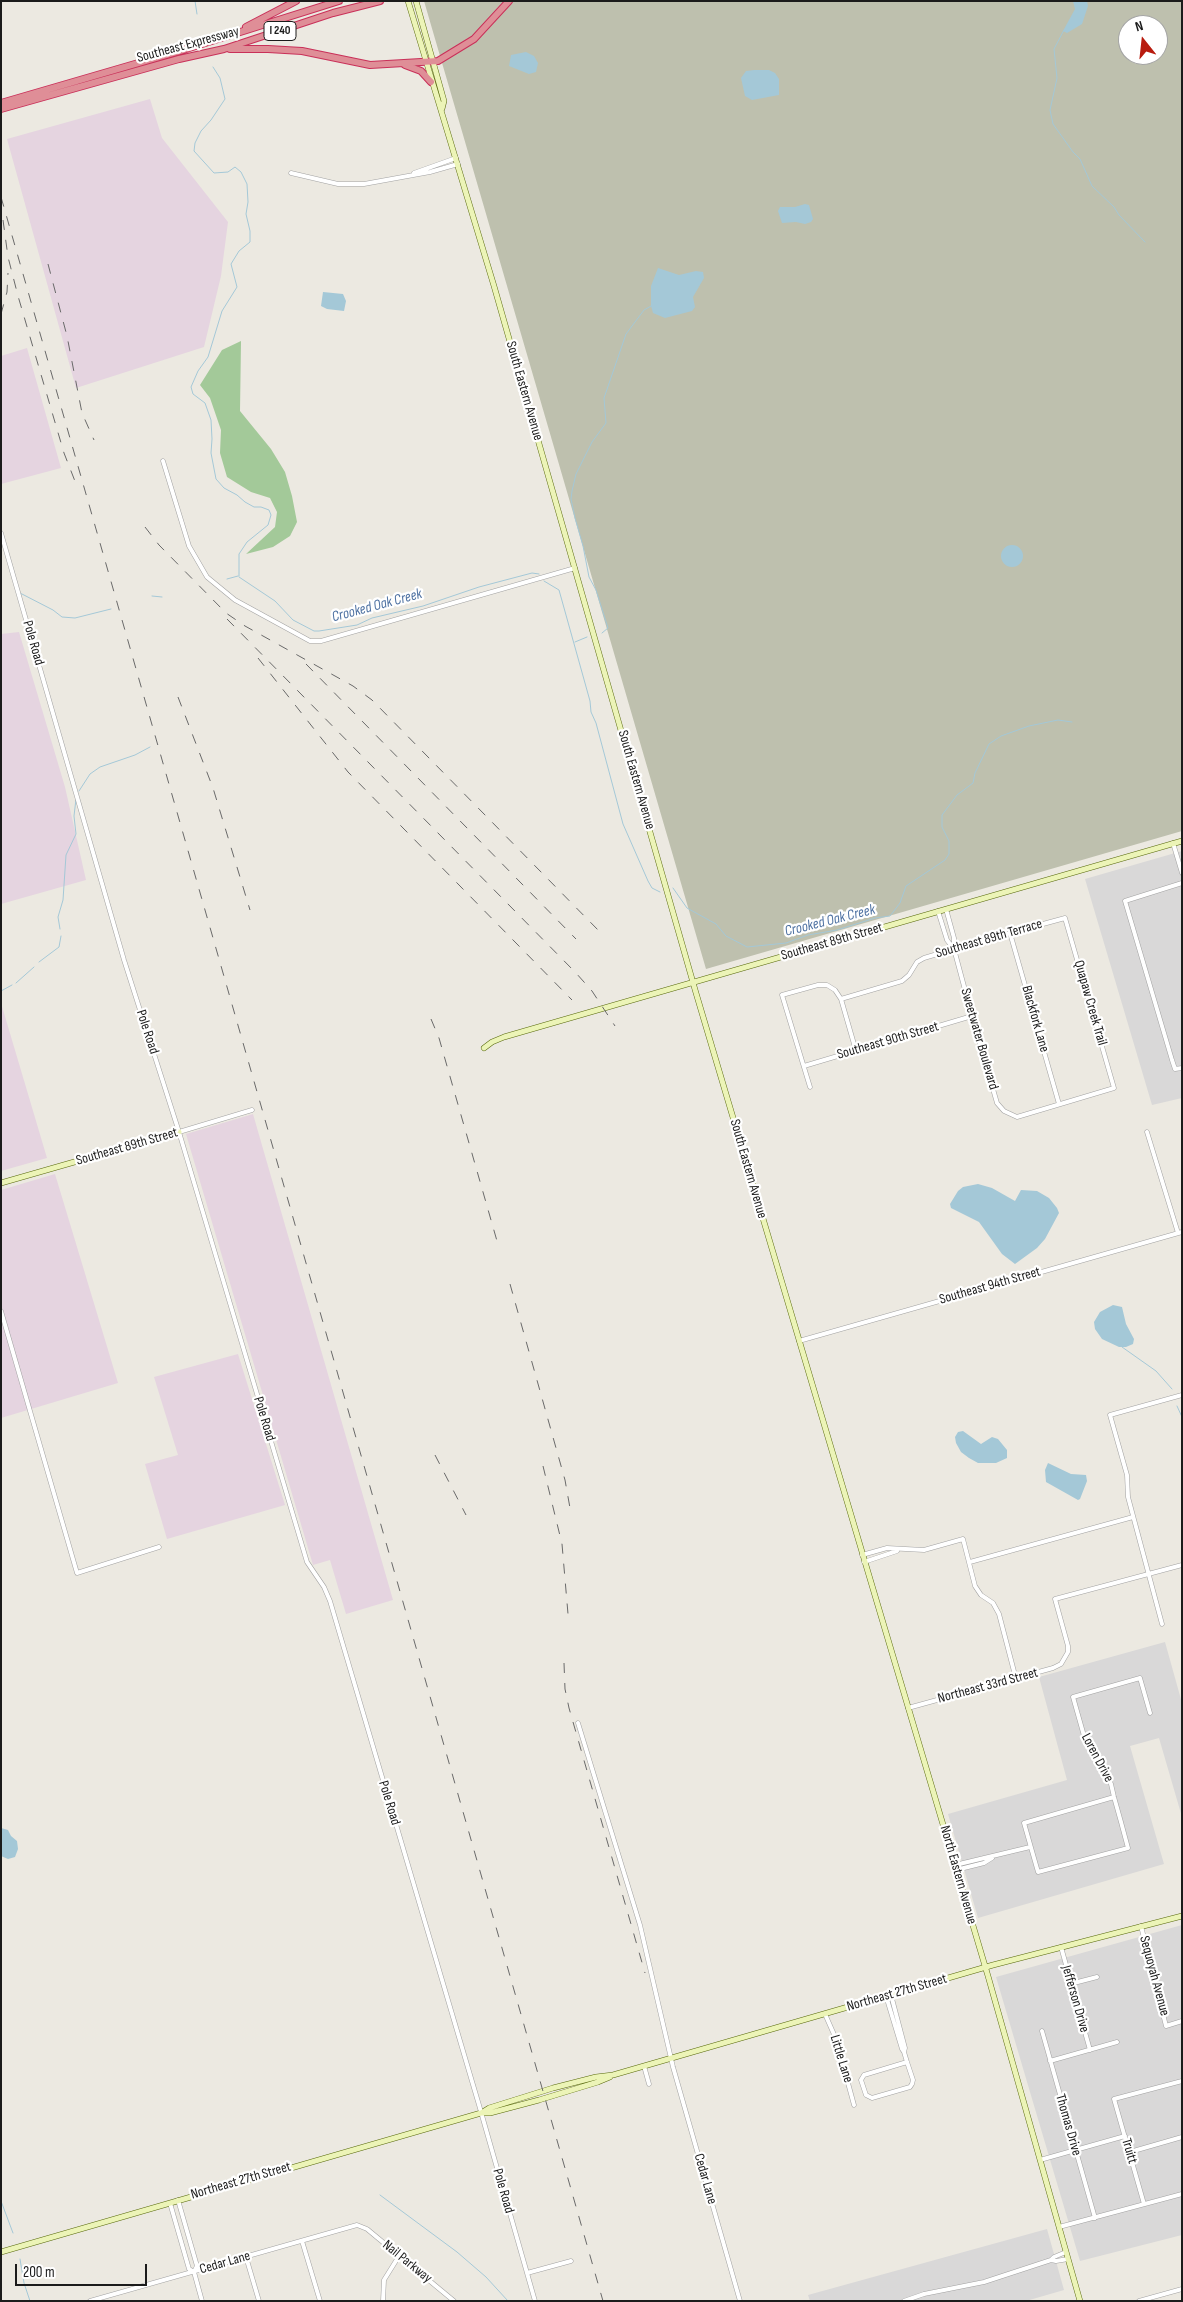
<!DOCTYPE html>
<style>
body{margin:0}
#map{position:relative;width:1183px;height:2302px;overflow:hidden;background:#ece9e1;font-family:"Sofia Sans Condensed",sans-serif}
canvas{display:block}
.frame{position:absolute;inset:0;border:2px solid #1b1b1b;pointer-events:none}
.north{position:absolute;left:1118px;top:15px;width:50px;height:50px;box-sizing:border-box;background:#fff;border:1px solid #a4a4a4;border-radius:50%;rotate:344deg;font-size:14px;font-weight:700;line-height:20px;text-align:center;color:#1b1b1b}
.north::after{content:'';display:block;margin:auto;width:18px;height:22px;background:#b81b0e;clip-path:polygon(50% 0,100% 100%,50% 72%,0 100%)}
.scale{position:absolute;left:15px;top:2264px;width:132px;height:22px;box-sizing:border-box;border:2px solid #1b1b1b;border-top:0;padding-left:6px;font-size:15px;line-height:18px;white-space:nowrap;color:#1b1b1b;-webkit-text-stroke:4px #fff;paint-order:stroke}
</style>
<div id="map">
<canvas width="1183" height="2302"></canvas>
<div class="frame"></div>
<div class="north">N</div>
<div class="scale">200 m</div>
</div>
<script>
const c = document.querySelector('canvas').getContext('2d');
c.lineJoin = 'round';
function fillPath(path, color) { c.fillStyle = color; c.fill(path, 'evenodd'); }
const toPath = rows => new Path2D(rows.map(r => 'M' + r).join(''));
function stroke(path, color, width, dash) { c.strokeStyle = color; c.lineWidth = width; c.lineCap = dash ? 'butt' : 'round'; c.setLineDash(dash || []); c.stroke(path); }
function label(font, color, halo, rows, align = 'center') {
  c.font = font + ' "Sofia Sans Condensed",sans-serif'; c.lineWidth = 4.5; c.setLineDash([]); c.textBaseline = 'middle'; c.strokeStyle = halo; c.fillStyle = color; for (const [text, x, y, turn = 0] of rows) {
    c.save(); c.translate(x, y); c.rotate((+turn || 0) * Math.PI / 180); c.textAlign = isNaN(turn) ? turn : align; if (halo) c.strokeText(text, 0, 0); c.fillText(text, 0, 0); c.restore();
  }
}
fillPath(toPath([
 [1182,851,1182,1098,1152,1105,1085,879],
 [1165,1642,1182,1703,1182,1817,1159,1738,1130,1746,1164,1864,978,1918,948,1814,1067,1780,1039,1677],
 [1182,1925,1182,2235,1080,2261,996,1977],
 [1047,2229,1064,2290,1026,2301,810,2301,808,2295]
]), '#d9d8d8');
fillPath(toPath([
 [150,99,162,138,228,222,221,276,204,347,76,388,7,139],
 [27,348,61,468,1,484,1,356],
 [19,632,65,787,86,880,1,904,1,634],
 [1,1003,47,1158,1,1171],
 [253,1114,393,1600,346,1614,330,1560,313,1565,186,1134],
 [55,1174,118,1383,1,1418,1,1190],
 [238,1354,285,1505,167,1539,145,1464,178,1455,154,1377]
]), '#e5d4e0');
fillPath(toPath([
 [424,1,1182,1,1182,831,706,969],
 [1128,25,1158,25,1158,55,1128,55]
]), '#bec0ae');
fillPath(toPath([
 [241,341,240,411,271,449,285,472,292,496,297,522,290,536,273,547,246,554,275,527,277,512,270,498,251,492,227,477,220,453,221,430,210,398,200,385,222,350]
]), '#a3c999');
fillPath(toPath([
 [1073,1,1087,1,1088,6,1082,24,1067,33,1063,31,1075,9],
 [526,52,534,56,538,63,536,72,529,74,509,66,511,55],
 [754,70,769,70,775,73,779,79,779,95,752,100,745,96,741,78,746,71],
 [805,204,809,205,813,219,811,222,805,224,796,222,782,223,778,211,780,207,795,207],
 [658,268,679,275,696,271,703,272,704,278,693,297,695,307,692,311,665,318,653,313,651,306,651,286],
 [323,292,343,294,346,301,344,311,327,309,321,306],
 '1001 556a11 11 0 1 1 22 0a11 11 0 1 1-22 0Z',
 [978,1184,992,1188,1015,1201,1021,1190,1037,1191,1049,1198,1057,1208,1059,1213,1045,1239,1037,1248,1015,1264,1002,1254,979,1222,951,1208,950,1204,958,1191,963,1187],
 [1113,1305,1122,1307,1126,1324,1134,1339,1133,1344,1126,1347,1119,1347,1102,1339,1095,1329,1094,1322,1100,1312],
 [963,1431,981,1444,992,1437,998,1439,1007,1450,1007,1458,996,1463,978,1463,969,1458,961,1452,956,1443,955,1437,958,1432],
 [1048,1463,1071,1474,1086,1475,1087,1481,1080,1499,1078,1500,1046,1482,1045,1470],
 [1,1828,8,1830,11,1836,17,1841,18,1849,15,1857,8,1859,1,1856]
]), '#a4c8d7');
stroke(toPath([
 [195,1,197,14],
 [1064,30,1054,49,1057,78,1050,110,1053,124,1073,152,1080,159,1092,186,1114,207,1119,215,1145,242],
 [213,67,220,78,225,99,211,120,201,131,195,143,194,151,214,173,228,172,235,167,241,172,247,184,248,202,246,214,250,231,250,242,239,251,231,264,237,287,222,311,208,357,198,371,191,387,193,394,205,403,211,420,212,439,211,453,216,479,224,488,237,495,245,502,254,507,261,507,269,510,271,515,268,525,247,542,239,554,239,576],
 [239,577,275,601,293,620,314,631,319,631,357,625,372,618,423,606,479,587,532,573,539,574],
 [227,579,238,576],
 [544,581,559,590,590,701,591,712,596,723,623,824,648,881,652,888,660,892],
 [20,593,53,610,62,617,75,618,111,609],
 [152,596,162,597],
 [602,633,608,628,596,590,589,577,583,546,575,518,571,499,572,491,576,474,592,442,606,423,604,398,626,334,644,310,651,306],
 [575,642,587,637],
 [79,791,90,774,100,767,135,755,150,747],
 [673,888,687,908,716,924,726,936,747,947,786,943,808,935,837,930,875,918,890,916,900,903,906,886,945,860,949,854,949,841,942,827,942,815,957,795,973,783,975,773,989,744,1001,736,1029,726,1058,720,1072,722],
 [60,929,58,917,63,900,66,855,76,834,74,816,76,799],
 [39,962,59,947,61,936],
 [16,983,34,967],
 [1,991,12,985],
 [1122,1347,1156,1371,1172,1389],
 [1177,1406,1182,1417],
 [1,1991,1,2020],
 [380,2195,457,2252,486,2277,508,2301],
 [1,2201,13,2233],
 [20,2259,24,2283,30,2301]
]), '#a4c8d7', 1);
const street = toPath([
 [291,173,338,184,364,184,430,172,458,164],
 [414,173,456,158],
 [163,461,189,546,207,577,235,600,310,641,321,641,575,568],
 [1,533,124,960,179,1132,307,1562,324,1587,330,1601,479,2105,535,2301],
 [1173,843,1182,873],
 [1182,883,1125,901,1172,1060,1175,1069,1182,1068],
 [938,911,947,940,953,948],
 [1010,933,1059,1104],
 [841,999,902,981,909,975,917,962,924,958,954,949,1010,933,1065,918,1114,1088,1017,1117,1004,1111,997,1103,972,1016,954,949,954,938,946,909],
 [804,1066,972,1016],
 [810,1087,782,995,818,985,827,985,835,990,841,999,856,1051],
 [179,1132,252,1110],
 [1147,1132,1178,1233],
 [1,1311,77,1573,159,1547],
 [799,1341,1182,1232],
 [862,1555,887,1548,924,1550,963,1539,975,1586,981,1595,993,1603,999,1614,1016,1679],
 [864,1562,897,1551],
 [970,1562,1133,1517],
 [1162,1624,1128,1497,1127,1475,1110,1415,1182,1395],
 [908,1708,1053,1668,1061,1664,1068,1652,1068,1646,1055,1599,1182,1565],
 [578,1723,640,1925,673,2067,740,2301],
 [1114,1797,1024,1823,1038,1872,1128,1848,1121,1822,1114,1797,1111,1784,1104,1768,1086,1743,1073,1697,1140,1678,1150,1713],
 [955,1865,1030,1847],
 [956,1870,984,1863,992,1858],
 [1141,1926,1166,2026,1182,2021],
 [1061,1947,1090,2050],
 [1070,1984,1097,1977],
 [891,1995,905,2048,904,2052],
 [886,1996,902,2049,904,2052,907,2062,913,2080,912,2084,910,2087,872,2098,866,2095,861,2080,864,2075,907,2062],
 [825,2014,836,2039,854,2105],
 [1042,2031,1095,2218],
 [1050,2061,1117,2042],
 [644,2066,649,2084],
 [1130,2152,1182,2137],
 [1040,2160,1125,2136],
 [178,2200,197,2266,194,2272,202,2301],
 [170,2203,189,2269,194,2272],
 [1144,2204,1114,2099,1182,2081],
 [1059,2227,1182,2194],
 [302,2241,320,2301],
 [246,2257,259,2301],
 [1051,2260,1054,2257,1066,2252],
 [527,2273,571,2261],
 [90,2301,357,2225,367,2229,454,2301],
 [383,2301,384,2280,399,2256],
 [904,2301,924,2294,984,2282,1051,2260,1056,2261,1068,2259],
 [1139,2301,1182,2289]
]);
const secondary = toPath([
 [408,1,494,286,696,993,988,1976,1080,2301],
 [416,1,444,101,442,109],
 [484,1048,492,1042,504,1037,1182,841],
 [1,1183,179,1132],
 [482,2113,490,2113,539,2100,598,2082,610,2077],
 [1,2252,481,2113,489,2108,553,2088,596,2077,613,2075,993,1965,1182,1916]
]);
const highway = toPath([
 [246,27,296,1],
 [230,49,268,49,302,51,370,65,438,61,474,39,509,1],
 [405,65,421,71,431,82],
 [1,103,183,50,339,1],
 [1,109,179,59,224,49,333,13,380,1]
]);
stroke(street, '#a2a2a2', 5);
stroke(secondary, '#57680c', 6);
stroke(highway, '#c93059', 8);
stroke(street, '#fff', 4);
stroke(secondary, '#ecf4b7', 5);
stroke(highway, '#df8e97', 6);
stroke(toPath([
 [1,197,603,2301],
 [3,220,8,257,18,296,64,453,78,489],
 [48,264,67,336,82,413,94,440],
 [1,314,7,292,8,273],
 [145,527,159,545,226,613,245,626,353,686,372,700,600,932],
 [227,619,576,973,592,991,615,1026],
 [258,658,348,772,572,1000],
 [306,664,576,939],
 [178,697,213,788,250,910],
 [431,1019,439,1038,497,1241],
 [510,1284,565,1480,570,1508],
 [435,1455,466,1515],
 [543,1466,562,1544,568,1614],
 [564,1663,565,1689,569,1708,645,1973]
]), '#696969', 1, [10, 10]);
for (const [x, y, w] of [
 [280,31,32]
]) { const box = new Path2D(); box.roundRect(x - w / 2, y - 9.5, w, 19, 4); c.fillStyle = '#fff'; c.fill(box); stroke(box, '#1b1b1b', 1); }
label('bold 12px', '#1b1b1b', null, [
 ["I 240",280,31]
]);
label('14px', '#1b1b1b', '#fff', [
 ["Southeast Expressway",188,45,-15],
 ["South Eastern Avenue",524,391,74],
 ["Pole Road",33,643,74],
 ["South Eastern Avenue",636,780,74],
 ["Southeast 89th Terrace",989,939,-16],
 ["Southeast 89th Street",832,942,-16],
 ["Quapaw Creek Trail",1090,1003,74],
 ["Blackfork Lane",1035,1019,74],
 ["Pole Road",147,1032,72],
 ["Sweetwater Boulevard",979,1039,74],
 ["Southeast 90th Street",888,1041,-16],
 ["Southeast 89th Street",127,1147,-16],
 ["South Eastern Avenue",748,1169,74],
 ["Southeast 94th Street",990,1286,-16],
 ["Pole Road",264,1419,73],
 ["Northeast 33rd Street",988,1686,-15],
 ["Loren Drive",1097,1758,62],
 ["Pole Road",389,1803,73],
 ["North Eastern Avenue",958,1875,74],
 ["Sequoyah Avenue",1154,1976,75],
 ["Northeast 27th Street",897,1993,-16],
 ["Jefferson Drive",1075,1999,74],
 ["Little Lane",841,2059,73],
 ["Thomas Drive",1068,2125,74],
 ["Truitt",1129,2151,74],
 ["Cedar Lane",705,2179,74],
 ["Northeast 27th Street",241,2181,-16],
 ["Pole Road",503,2191,74],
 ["Nail Parkway",407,2262,39],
 ["Cedar Lane",225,2263,-16]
]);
label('italic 15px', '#5073a3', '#fff', [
 ["Crooked Oak Creek",377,606,-15],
 ["Crooked Oak Creek",830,921,-14]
]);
</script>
